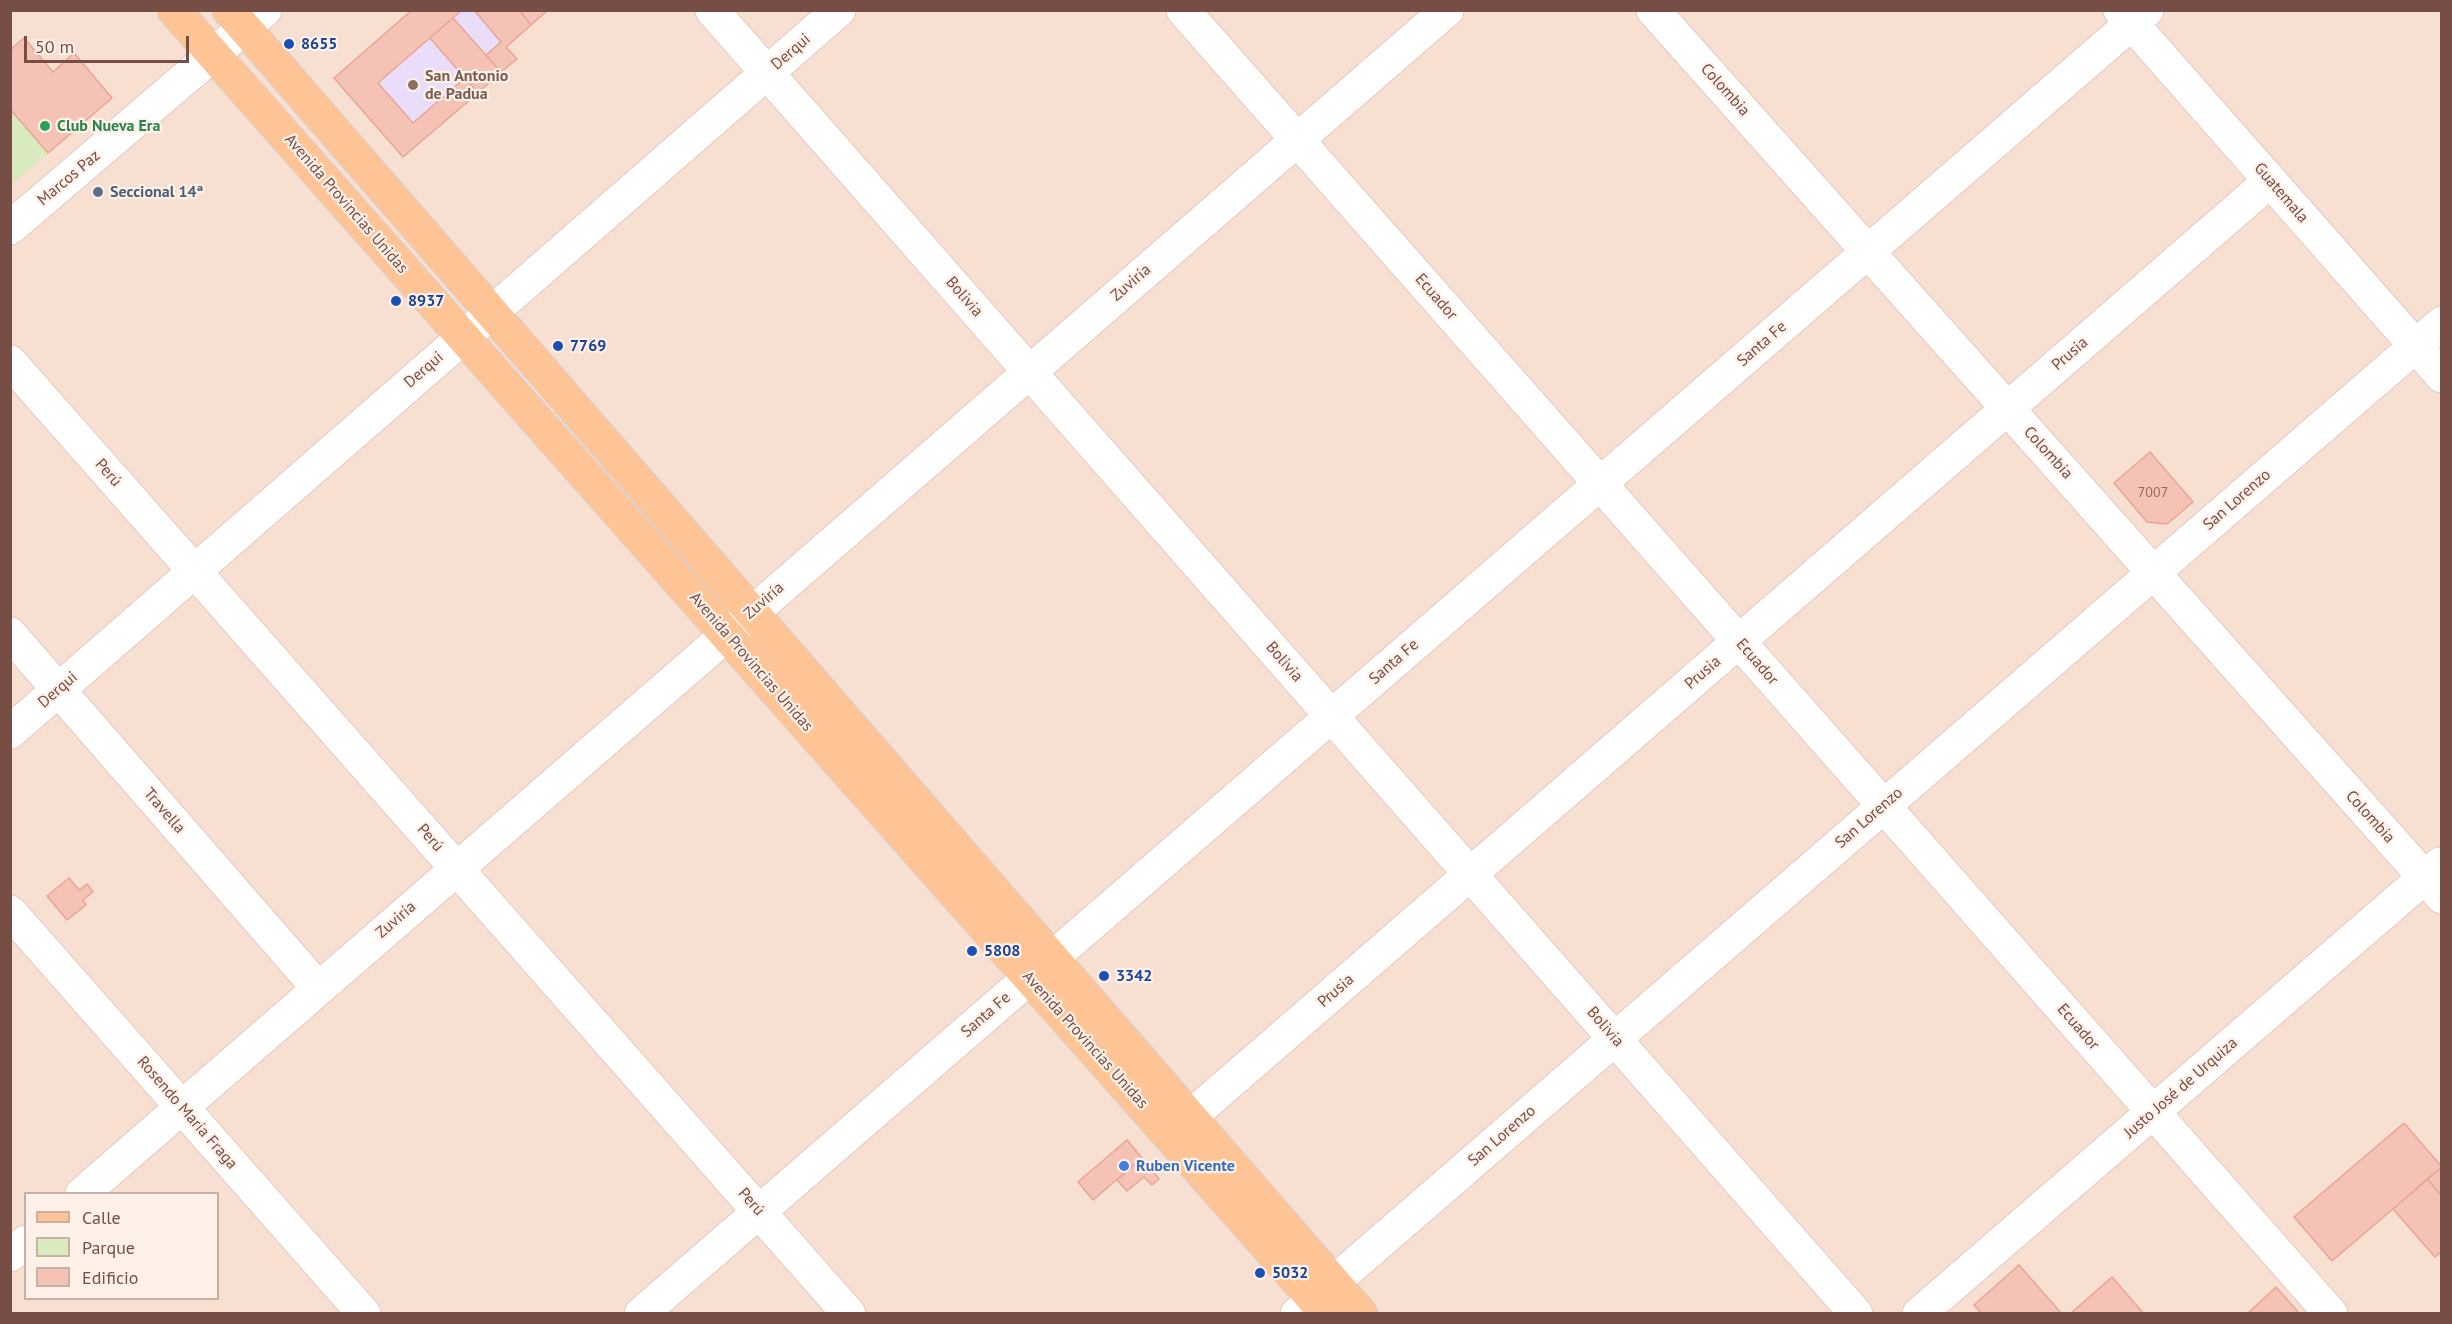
<!DOCTYPE html>
<meta charset="utf-8">
<style>
body{margin:0}
#map{position:relative;width:2452px;height:1324px;overflow:hidden;background:#fdece0;font-family:"PT Sans",sans-serif}
canvas{display:block}
.frame{position:absolute;inset:0;border:12px solid #764e46;pointer-events:none}
.legend{position:absolute;left:24px;top:1192px;width:195px;height:108px;box-sizing:border-box;background:#fff1e8;border:2px solid #c8b0a7;margin:0;padding:8px 10px;list-style:none;font-size:18px;color:#764e46}
.legend li{display:flex;align-items:center;gap:12px;height:30px}
.legend b{width:30px;border:2px solid #c8b0a7}
.scale{position:absolute;left:24px;top:36px;width:165px;height:27px;box-sizing:border-box;border:3px solid #764e46;border-top:0;padding-left:8px;font-size:18px;line-height:21px;white-space:nowrap;color:#764e46;-webkit-text-stroke:4px #fff1e8;paint-order:stroke}
</style>
<div id="map">
<canvas width="2452" height="1324"></canvas>
<div class="frame"></div>
<ul class="legend">
<li><b style="height:8px;background:#ffc496"></b>Calle</li>
<li><b style="height:16px;background:#d9ebbe"></b>Parque</li>
<li><b style="height:16px;background:#f4c3b6"></b>Edificio</li>
</ul>
<div class="scale">50 m</div>
</div>
<script>
const c = document.querySelector('canvas').getContext('2d');
c.lineJoin = 'round';
function fillPath(path, color) { c.fillStyle = color; c.fill(path, 'evenodd'); }
const toPath = rows => new Path2D(rows.map(r => 'M' + r).join(''));
function stroke(path, color, width, dash) { c.strokeStyle = color; c.lineWidth = width; c.lineCap = dash ? 'butt' : 'round'; c.setLineDash(dash || []); c.stroke(path); }
function label(font, color, halo, rows, align = 'center') {
  c.font = font + ' "PT Sans",sans-serif'; c.lineWidth = 4.5; c.setLineDash([]); c.textBaseline = 'middle'; c.strokeStyle = halo; c.fillStyle = color; for (const [text, x, y, turn = 0] of rows) {
    c.save(); c.translate(x, y); c.rotate((+turn || 0) * Math.PI / 180); c.textAlign = isNaN(turn) ? turn : align; if (halo) c.strokeText(text, 0, 0); c.fillText(text, 0, 0); c.restore();
  }
}
fillPath(toPath([
 [10,11,2441,11,2441,1313,11,1313],
 [26,1194,218,1194,218,1298,26,1298]
]), '#f7dfd1');
fillPath(toPath([
 [412,11,548,11,506,46,517,59,403,157,334,78]
]), '#eaddf9');
fillPath(toPath([
 [24,38,53,71,74,53,112,98,11,185,11,50]
]), '#d9ebbe');
const building = toPath([
 [412,10,462,10,378,83,413,123,465,78,478,93,403,157,334,78,412,10],
 [474,10,519,10,531,25,506,47,517,59,501,72,486,55,501,42,474,10],
 [519,10,548,10,531,25,519,10],
 [453,18,501,72,478,93,430,38,453,18],
 [24,38,53,72,74,53,112,98,48,153,10,109,10,50,24,38],
 [2150,452,2193,502,2167,524,2147,522,2114,483,2150,452],
 [69,878,79,890,87,884,93,892,83,900,86,905,67,920,47,896,69,878],
 [2404,1123,2442,1167,2332,1261,2294,1217,2404,1123],
 [1127,1140,1142,1158,1093,1200,1078,1182,1127,1140],
 [1142,1158,1159,1179,1152,1185,1144,1177,1127,1191,1117,1180,1142,1158],
 [2442,1167,2442,1196,2427,1179,2442,1167],
 [2427,1179,2442,1196,2442,1251,2435,1257,2393,1209,2427,1179],
 [2019,1265,2062,1314,1982,1314,1974,1305,2019,1265],
 [2112,1277,2144,1314,2070,1314,2112,1277],
 [2276,1287,2300,1314,2247,1314,2276,1287]
]);
fillPath(building, '#f4c3b6');
stroke(building, '#e8a596', 1.5);
const minor = toPath([
 [712,10,1856,1314],
 [1183,10,2331,1314],
 [1653,10,2442,897],
 [2120,10,2442,376],
 [10,228,265,10],
 [10,362,849,1314],
 [10,634,318,988],
 [10,732,839,10],
 [10,912,364,1314],
 [1190,1117,2270,181],
 [82,1194,1447,10],
 [10,1255,26,1242],
 [641,1314,2147,10],
 [1297,1314,2442,323],
 [1919,1314,2440,864]
]);
const major = toPath([
 [174,10,1327,1314],
 [229,10,1361,1314]
]);
stroke(minor, '#e4c9bf', 35);
stroke(major, '#d9cdcb', 35);
stroke(minor, '#fff', 33);
stroke(major, '#ffc496', 33);
for (const [x, y, r, color] of [
 [289,44,6,"#1a4fb4"],
 [413,85,6,"#8d6e63"],
 [45,126,6,"#2e9e5b"],
 [98,192,6,"#5c6f8a"],
 [396,301,6,"#1a4fb4"],
 [558,346,6,"#1a4fb4"],
 [972,951,6,"#1a4fb4"],
 [1104,976,6,"#1a4fb4"],
 [1124,1166,6,"#3f7fe0"],
 [1260,1273,6,"#1a4fb4"]
]) { const dot = new Path2D(); dot.arc(x, y, r, 0, 2 * Math.PI); c.fillStyle = color; c.fill(dot); stroke(dot, '#fff1e8', 2); }
label('14px', '#966b62', null, [
 ["7007",2153,493]
]);
label('bold 16px', '#164399', '#fff1e8', [
 ["8655",301,44],
 ["8937",408,301],
 ["7769",570,346],
 ["5808",984,951],
 ["3342",1116,976],
 ["5032",1272,1273]
], 'left');
label('16px', '#764e46', '#fff1e8', [
 ["Derqui",791,52,-41],
 ["Colombia",1725,90,48],
 ["Marcos Paz",69,178,-40],
 ["Guatemala",2281,193,49],
 ["Avenida Provincias Unidas",346,204,49],
 ["Zuviría",1131,283,-41],
 ["Bolivia",964,297,49],
 ["Ecuador",1436,297,49],
 ["Santa Fe",1762,344,-41],
 ["Prusia",2070,354,-41],
 ["Derqui",424,370,-41],
 ["Colombia",2048,453,48],
 ["Perú",108,473,49],
 ["San Lorenzo",2237,500,-41],
 ["Zuviría",764,601,-41],
 ["Avenida Provincias Unidas",751,662,49],
 ["Bolivia",1284,662,49],
 ["Santa Fe",1394,662,-41],
 ["Ecuador",1757,662,49],
 ["Prusia",1703,673,-41],
 ["Derqui",58,690,-41],
 ["Travella",164,811,49],
 ["Colombia",2370,817,48],
 ["San Lorenzo",1869,818,-41],
 ["Perú",430,838,49],
 ["Zuviría",396,920,-41],
 ["Prusia",1336,991,-41],
 ["Santa Fe",986,1015,-41],
 ["Bolivia",1605,1027,49],
 ["Ecuador",2078,1027,49],
 ["Avenida Provincias Unidas",1085,1040,48],
 ["Justo José de Urquiza",2181,1088,-41],
 ["Rosendo María Fraga",187,1113,49],
 ["San Lorenzo",1502,1136,-41],
 ["Perú",751,1202,49]
]);
label('bold 16px', '#785e54', '#fff1e8', [
 ["San Antonio",425,76],
 ["de Padua",425,94]
], 'left');
label('bold 16px', '#27864d', '#fff1e8', [
 ["Club Nueva Era",57,126]
], 'left');
label('bold 16px', '#4e5e75', '#fff1e8', [
 ["Seccional 14ª",110,192]
], 'left');
label('bold 16px', '#366cbe', '#fff1e8', [
 ["Ruben Vicente",1136,1166]
], 'left');
</script>
